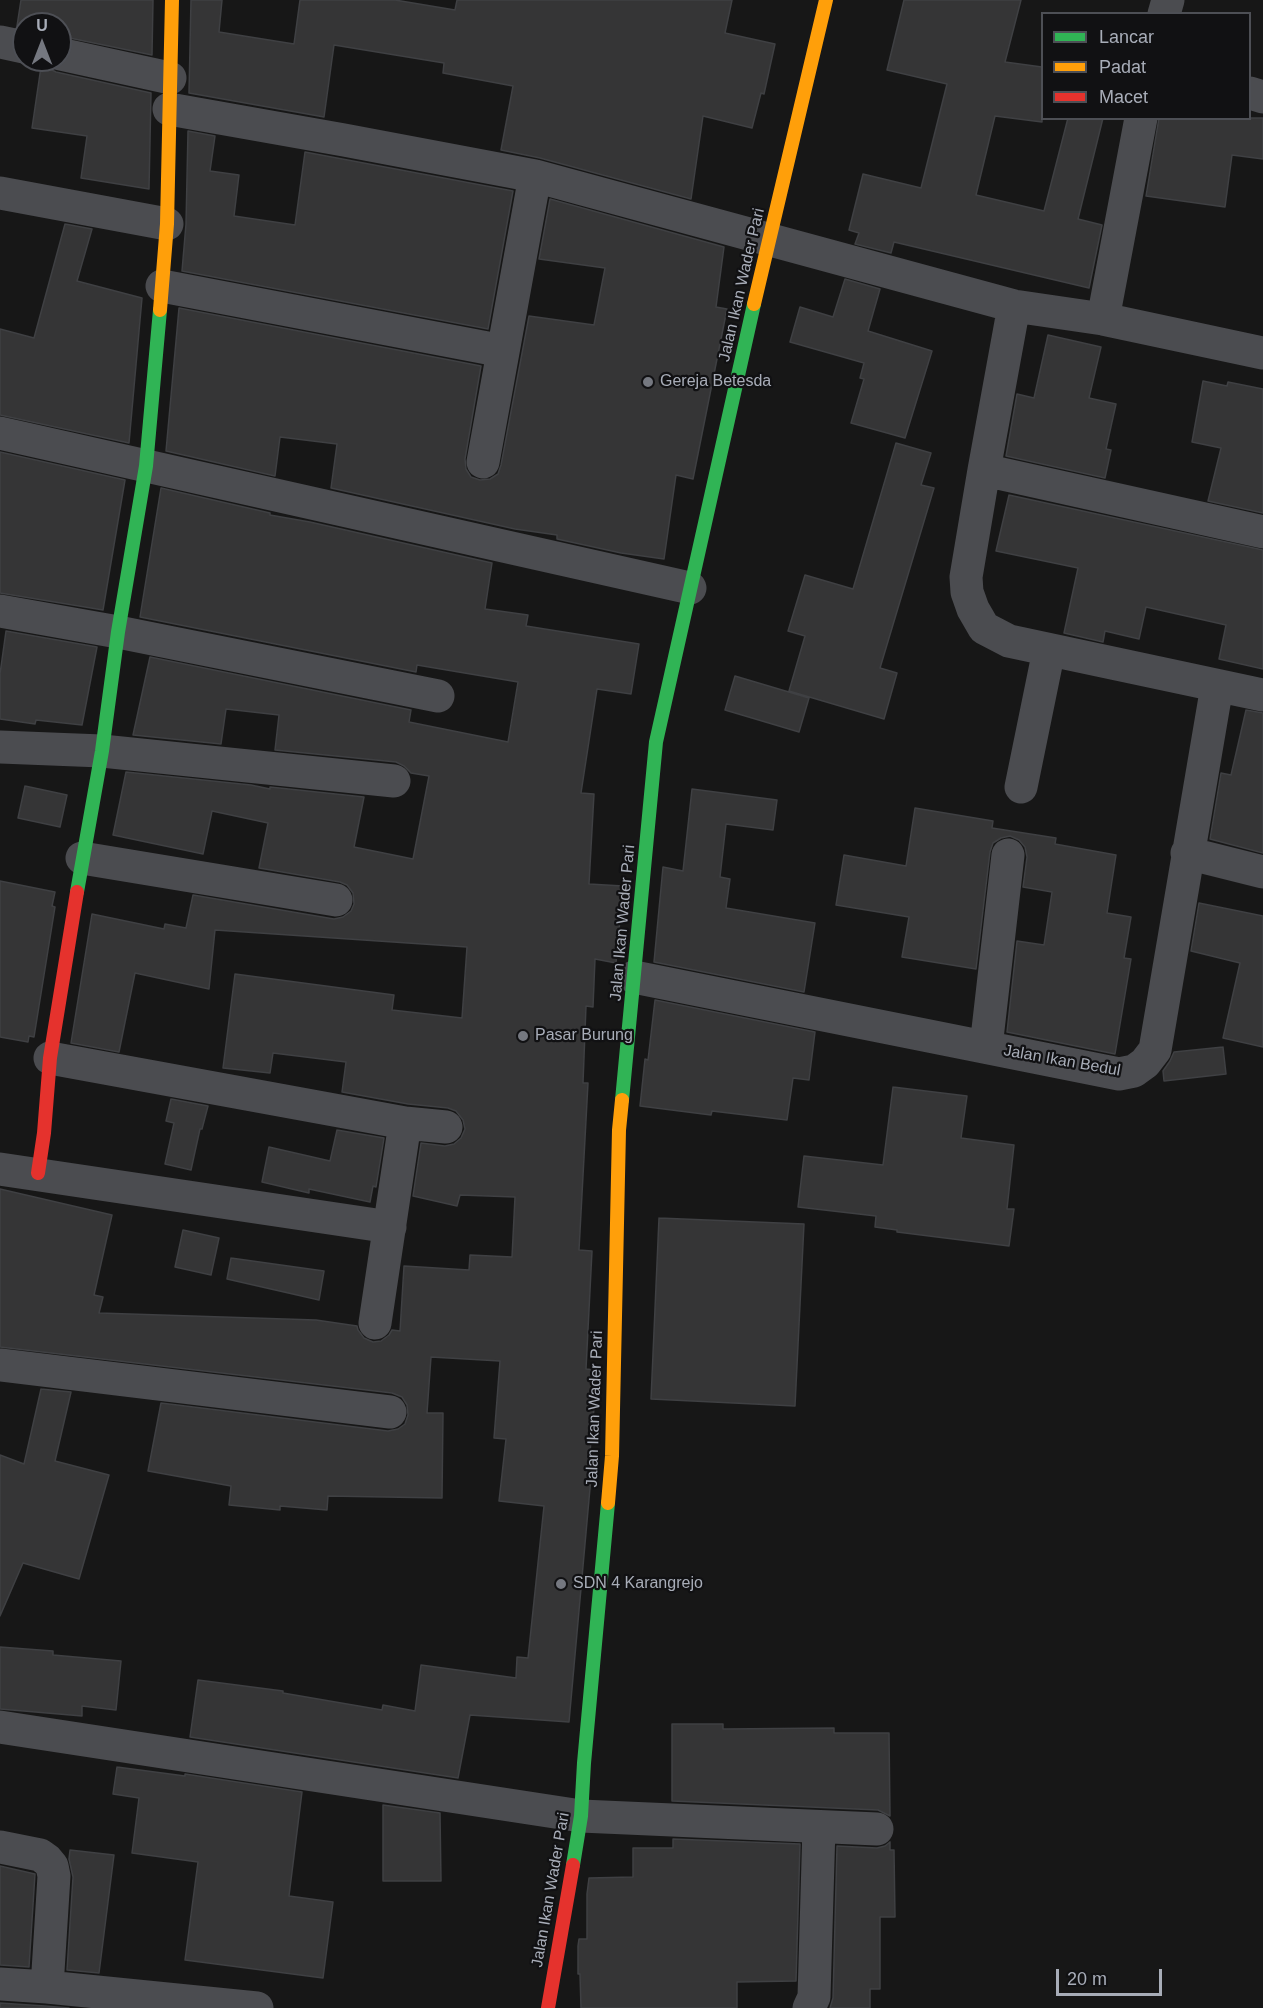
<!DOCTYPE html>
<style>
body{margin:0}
#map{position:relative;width:1263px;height:2008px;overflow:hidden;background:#171717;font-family:Helvetica,sans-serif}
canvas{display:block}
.legend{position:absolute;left:1041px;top:12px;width:210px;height:108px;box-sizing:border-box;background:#111113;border:2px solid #4d4f55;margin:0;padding:8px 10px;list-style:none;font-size:18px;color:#a8adb8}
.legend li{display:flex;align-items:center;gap:12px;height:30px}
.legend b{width:30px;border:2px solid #4d4f55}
.north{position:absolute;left:12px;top:12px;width:60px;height:60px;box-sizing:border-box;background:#111113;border:2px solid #4d4f55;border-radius:50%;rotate:0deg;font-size:16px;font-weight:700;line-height:24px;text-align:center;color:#a8adb8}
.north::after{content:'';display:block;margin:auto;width:21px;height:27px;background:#757880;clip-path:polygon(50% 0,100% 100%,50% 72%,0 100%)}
.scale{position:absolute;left:1056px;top:1969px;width:106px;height:27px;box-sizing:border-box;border:3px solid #a8adb8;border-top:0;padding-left:8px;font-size:18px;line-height:21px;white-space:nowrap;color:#a8adb8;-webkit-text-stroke:4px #111113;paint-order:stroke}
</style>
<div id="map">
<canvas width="1263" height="2008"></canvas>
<ul class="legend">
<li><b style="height:8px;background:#30b455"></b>Lancar</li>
<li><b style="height:8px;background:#ff9f0a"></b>Padat</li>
<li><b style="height:8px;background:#e5322d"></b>Macet</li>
</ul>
<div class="north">U</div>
<div class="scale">20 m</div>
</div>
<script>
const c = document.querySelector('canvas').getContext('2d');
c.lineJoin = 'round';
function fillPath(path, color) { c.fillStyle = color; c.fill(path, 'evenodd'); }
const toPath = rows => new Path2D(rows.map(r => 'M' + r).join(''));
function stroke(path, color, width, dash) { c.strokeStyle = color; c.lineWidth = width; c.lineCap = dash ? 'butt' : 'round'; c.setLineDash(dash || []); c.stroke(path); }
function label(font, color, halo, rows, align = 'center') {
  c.font = font + ' Helvetica,sans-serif'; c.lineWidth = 4.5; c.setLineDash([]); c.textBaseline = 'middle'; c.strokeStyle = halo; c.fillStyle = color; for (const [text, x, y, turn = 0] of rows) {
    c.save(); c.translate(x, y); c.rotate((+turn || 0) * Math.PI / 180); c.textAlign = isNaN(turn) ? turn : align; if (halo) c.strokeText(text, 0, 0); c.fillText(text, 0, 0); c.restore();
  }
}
const building = toPath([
 [21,0,153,0,152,55,60,36,60,24,24,24,24,28,17,26,21,0],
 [191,0,222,0,219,32,294,44,300,0,395,0,455,10,457,0,732,0,725,33,775,44,764,94,761,93,752,128,703,116,691,199,540,158,501,150,513,86,443,73,444,63,334,45,324,117,189,93,191,0],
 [904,0,1021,0,1005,62,1042,67,1042,122,995,116,976,195,1044,211,1068,118,1103,118,1078,219,1102,225,1089,288,894,242,891,253,855,244,859,233,849,230,863,174,921,188,947,84,887,70,904,0],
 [42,60,48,68,56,72,151,93,149,189,81,178,87,136,32,128,42,60],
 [1159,118,1263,118,1263,159,1232,155,1225,207,1146,196,1159,118],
 [188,131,215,136,210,171,239,175,234,216,295,225,305,152,513,191,488,329,182,271,186,224,188,131],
 [550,199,724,247,716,307,727,309,693,479,676,475,664,559,621,553,557,539,557,535,515,529,331,488,337,444,280,437,275,476,166,451,179,308,481,366,465,459,466,469,471,477,480,480,490,479,498,474,501,465,529,316,594,325,605,268,539,259,550,199],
 [65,224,92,229,77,281,142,298,129,443,0,415,0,329,34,338,65,224],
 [845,279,880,289,868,331,932,351,905,438,851,423,864,379,860,378,864,363,790,342,800,307,833,317,845,279],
 [1048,335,1101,347,1089,398,1116,404,1106,449,1111,450,1105,478,1006,456,1017,394,1034,398,1048,335],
 [1203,381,1227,386,1228,382,1263,389,1263,513,1208,501,1221,448,1192,442,1203,381],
 [896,443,931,453,921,485,934,488,880,668,897,673,884,719,789,691,805,636,788,631,805,575,853,589,896,443],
 [0,452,125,480,103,610,0,593,0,452],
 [161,488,270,513,270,515,310,522,492,563,485,609,528,615,526,626,639,644,631,694,597,689,581,793,594,794,589,884,623,886,616,963,595,959,593,1007,586,1006,583,1083,588,1083,579,1250,592,1251,586,1369,595,1370,592,1407,594,1408,590,1452,593,1453,593,1455,569,1722,470,1715,458,1778,190,1737,198,1680,283,1691,283,1693,382,1710,383,1705,415,1711,421,1665,516,1678,517,1657,528,1658,544,1506,499,1501,506,1439,494,1438,500,1361,431,1357,427,1413,443,1413,442,1498,328,1496,327,1510,280,1506,280,1510,229,1505,231,1486,148,1471,161,1403,388,1431,398,1429,405,1424,408,1415,407,1405,402,1397,392,1393,0,1347,0,1189,112,1215,94,1295,103,1297,99,1313,316,1320,357,1326,358,1330,364,1338,373,1342,381,1341,389,1335,392,1330,400,1331,404,1266,469,1270,470,1255,512,1257,515,1197,460,1195,457,1206,413,1196,421,1143,445,1146,454,1144,461,1138,465,1129,463,1120,456,1111,448,1108,408,1104,342,1092,346,1062,273,1053,270,1073,223,1068,235,974,394,995,392,1010,462,1018,467,947,215,930,209,989,135,973,119,1052,71,1043,92,914,164,929,165,924,186,928,193,895,334,919,343,917,351,911,354,904,353,893,347,885,340,882,259,868,268,823,212,811,203,854,113,835,126,772,251,785,270,789,270,787,364,797,354,847,413,859,429,776,411,773,404,766,396,762,275,750,279,715,226,709,221,744,133,735,150,657,411,710,409,722,508,742,518,682,417,665,416,672,140,617,161,488],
 [1009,495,1263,550,1263,669,1219,659,1226,625,1146,607,1139,639,1105,631,1103,642,1064,633,1078,568,996,551,1009,495],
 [6,631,97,647,82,725,36,720,35,724,0,719,0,674,6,631],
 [735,676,809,698,799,732,725,710,735,676],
 [1246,710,1263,713,1263,853,1210,839,1221,773,1231,775,1246,710],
 [25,786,67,795,60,827,18,818,25,786],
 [692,789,777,800,773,830,726,824,720,877,730,879,726,908,815,923,804,992,654,962,663,867,683,871,692,789],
 [915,808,993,821,992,828,1056,838,1055,844,1116,855,1107,913,1131,917,1124,958,1131,959,1115,1054,1007,1032,1017,941,1044,945,1052,892,1023,887,1027,857,1025,847,1019,840,1010,836,1001,838,993,843,990,852,976,969,902,957,909,917,836,905,844,855,906,866,915,808],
 [0,881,55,892,52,906,55,907,34,1037,29,1036,28,1042,0,1037,0,881],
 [1199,903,1263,916,1263,1047,1223,1038,1240,963,1191,951,1199,903],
 [655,1000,815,1032,809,1080,793,1078,787,1120,712,1111,711,1115,640,1106,645,1059,648,1060,655,1000],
 [1223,1047,1226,1074,1164,1081,1163,1071,1170,1061,1174,1052,1223,1047],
 [893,1087,967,1096,961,1138,1014,1145,1007,1209,1014,1209,1009,1246,897,1232,897,1230,875,1227,876,1216,798,1207,804,1156,883,1165,893,1087],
 [171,1099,208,1106,202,1129,200,1129,191,1170,165,1164,174,1123,166,1121,171,1099],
 [337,1130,384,1138,376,1187,373,1186,370,1202,309,1189,309,1193,262,1182,269,1147,330,1161,337,1130],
 [659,1218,804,1224,795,1406,651,1399,659,1218],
 [183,1230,219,1238,211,1275,175,1267,183,1230],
 [231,1258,324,1271,319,1300,227,1279,231,1258],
 [41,1389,71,1392,55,1461,109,1475,79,1579,23,1563,0,1616,0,1455,24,1464,41,1389],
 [0,1647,53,1651,53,1655,121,1661,116,1710,82,1706,82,1716,0,1709,0,1647],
 [672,1724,723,1724,723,1729,834,1728,834,1733,889,1733,890,1816,878,1810,672,1801,672,1724],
 [117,1767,185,1776,185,1774,302,1792,289,1896,333,1902,323,1978,185,1960,198,1862,132,1853,139,1798,113,1794,117,1767],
 [383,1805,440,1813,441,1881,383,1881,383,1805],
 [673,1839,800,1844,796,1981,737,1982,737,2008,581,2008,580,1974,578,1974,578,1946,579,1939,587,1939,587,1894,589,1878,633,1877,633,1848,673,1848,673,1839],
 [890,1842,890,1850,894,1850,895,1917,880,1917,880,1989,870,1989,870,2008,830,2008,833,1998,837,1846,877,1848,885,1846,890,1842],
 [70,1850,114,1855,99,1973,67,1970,73,1877,69,1859,70,1850],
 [0,1866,35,1874,29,1967,0,1965,0,1866],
 [0,2003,45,2006,69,2008,0,2008,0,2003]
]);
fillPath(building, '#353536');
stroke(building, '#3f4043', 1.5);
stroke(toPath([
 [1164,14,1168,0],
 [0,42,24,47],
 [60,54,170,78],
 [1250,93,1263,97],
 [169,109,344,140,535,176,1014,306,1103,319,1263,353],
 [0,193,167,224],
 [162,286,503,351],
 [1014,306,984,470,966,577,967,592,973,609,984,628,1009,641,1263,695],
 [1103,319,1141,118],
 [0,433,690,588],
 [483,462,535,176],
 [984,470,1263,532],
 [0,611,118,632,438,696],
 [0,747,102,751,394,781],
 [1021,787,1049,650],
 [1187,853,1263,872],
 [82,858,336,900],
 [634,977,1119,1074,1134,1071,1145,1063,1155,1050,1217,686],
 [986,1047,1008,855],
 [50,1058,405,1123,446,1127],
 [0,1169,390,1227],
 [375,1323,405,1123],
 [0,1365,390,1412],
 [0,1727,581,1816,877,1829],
 [0,1847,40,1855,47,1860,52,1866,54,1876,47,1987],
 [0,1984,47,1987,257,2008],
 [809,2008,814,1997,819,1827]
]), '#4b4c50', 33);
stroke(toPath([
 [77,892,102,751,118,632,146,466,160,310],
 [622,1100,656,742,754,304],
 [573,1865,581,1816,584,1763,608,1503]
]), '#30b455', 14);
stroke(toPath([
 [754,304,826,0],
 [160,310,167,224,172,0],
 [608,1503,612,1456,619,1130,622,1100]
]), '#ff9f0a', 14);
stroke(toPath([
 [38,1173,44,1133,50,1058,77,892],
 [548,2008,573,1865]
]), '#e5322d', 14);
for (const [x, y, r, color] of [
 [648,382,6,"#757880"],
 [523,1036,6,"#757880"],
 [561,1584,6,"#757880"]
]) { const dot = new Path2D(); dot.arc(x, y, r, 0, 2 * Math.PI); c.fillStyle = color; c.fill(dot); stroke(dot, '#111113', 2); }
label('16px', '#a8adb8', '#111113', [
 ["Jalan Ikan Wader Pari",742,285,-77],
 ["Jalan Ikan Wader Pari",623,923,-85],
 ["Jalan Ikan Bedul",1062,1061,10],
 ["Jalan Ikan Wader Pari",595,1409,-88],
 ["Jalan Ikan Wader Pari",551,1890,-80]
]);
label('16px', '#a8adb8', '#111113', [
 ["Gereja Betesda",660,382],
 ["Pasar Burung",535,1036],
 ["SDN 4 Karangrejo",573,1584]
], 'left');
</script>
